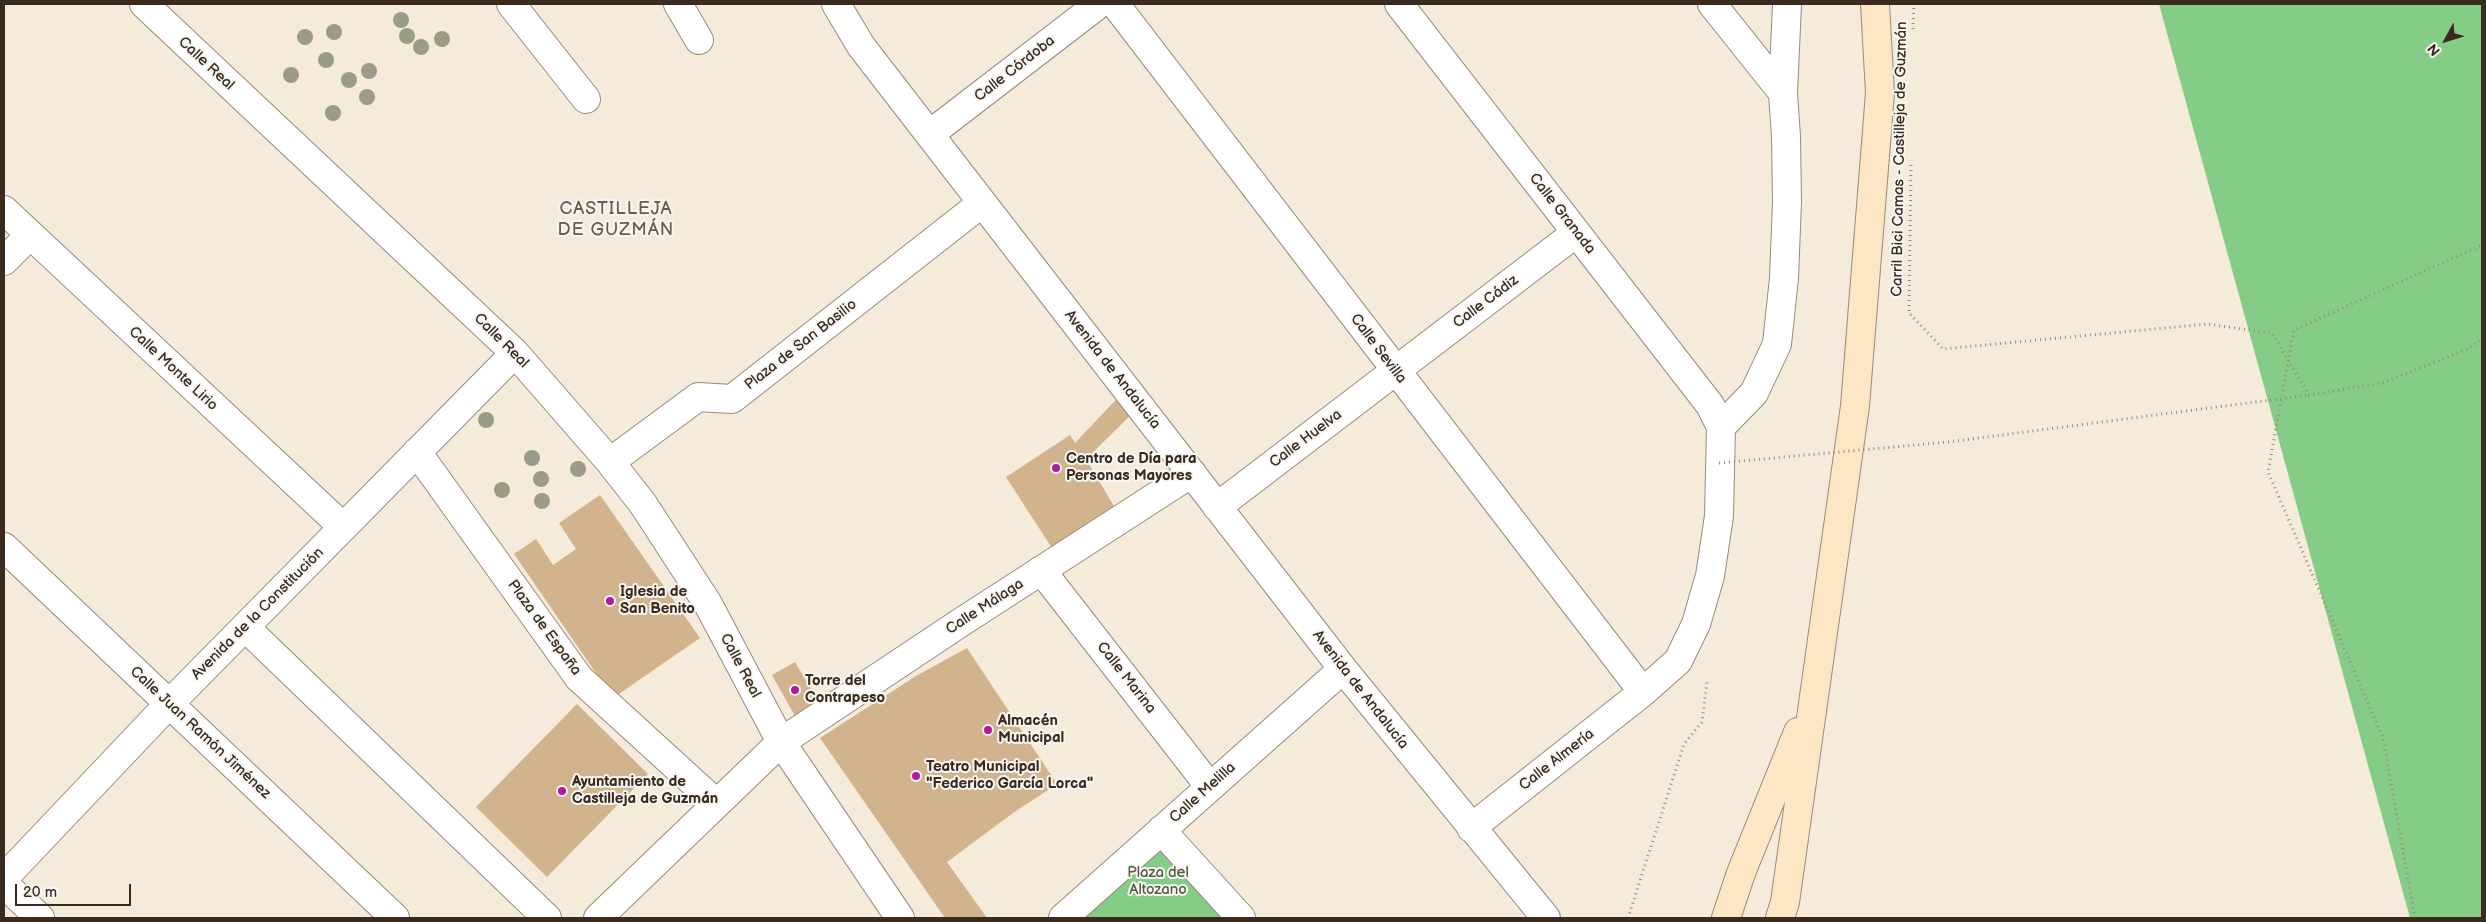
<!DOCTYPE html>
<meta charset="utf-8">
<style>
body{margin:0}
#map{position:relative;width:2486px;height:922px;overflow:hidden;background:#f5ebdb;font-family:"Balsamiq Sans",sans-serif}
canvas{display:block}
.frame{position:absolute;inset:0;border:5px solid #3b2a1e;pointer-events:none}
.north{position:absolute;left:2421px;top:15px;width:50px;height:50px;-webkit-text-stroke:4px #f6f6f2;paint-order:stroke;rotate:231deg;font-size:14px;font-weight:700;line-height:20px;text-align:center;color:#3b2a1e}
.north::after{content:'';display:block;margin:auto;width:18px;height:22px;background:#3b2a1e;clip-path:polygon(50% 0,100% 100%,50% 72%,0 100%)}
.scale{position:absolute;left:15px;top:884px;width:116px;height:22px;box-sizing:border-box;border:2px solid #3b2a1e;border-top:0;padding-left:6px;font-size:15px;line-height:18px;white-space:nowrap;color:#3b2a1e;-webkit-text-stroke:4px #f6f6f2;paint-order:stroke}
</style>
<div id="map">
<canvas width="2486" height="922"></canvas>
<div class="frame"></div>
<div class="north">N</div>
<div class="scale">20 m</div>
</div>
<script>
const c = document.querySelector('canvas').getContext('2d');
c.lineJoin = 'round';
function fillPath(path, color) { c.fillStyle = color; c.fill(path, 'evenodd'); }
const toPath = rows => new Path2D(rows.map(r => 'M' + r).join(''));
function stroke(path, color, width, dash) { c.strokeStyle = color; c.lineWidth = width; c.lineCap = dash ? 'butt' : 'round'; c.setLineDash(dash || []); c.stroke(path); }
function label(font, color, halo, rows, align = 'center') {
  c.font = font + ' "Balsamiq Sans",sans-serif'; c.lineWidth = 4; c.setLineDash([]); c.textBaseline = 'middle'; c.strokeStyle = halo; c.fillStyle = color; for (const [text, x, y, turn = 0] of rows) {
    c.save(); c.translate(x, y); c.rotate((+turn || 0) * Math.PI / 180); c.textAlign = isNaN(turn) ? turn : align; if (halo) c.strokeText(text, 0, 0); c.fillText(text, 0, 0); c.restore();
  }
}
fillPath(toPath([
 [2159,4,2482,4,2482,918,2410,918],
 [1161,830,1240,918,1063,918]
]), '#85cc87');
fillPath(toPath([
 [1126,389,1140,406,1086,459,1121,518,1059,559,1006,477,1070,435,1075,443],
 [600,495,700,638,613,698,514,554,536,539,553,565,576,549,559,523],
 [967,648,1057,784,1013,813,947,862,987,918,945,918,820,738,916,676],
 [795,662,820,704,796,718,772,675],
 [577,704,648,774,547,877,476,807]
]), '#d1b38d');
const street = toPath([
 [144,4,515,353,610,462,643,504,708,604,781,742,900,918],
 [511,4,586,99],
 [678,4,699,40],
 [836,4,861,46,1343,669,1546,918],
 [1115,4,1643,692],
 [1399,4,1710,405,1721,427,1719,516,1710,576,1696,624,1678,661,1643,692,1471,828],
 [1712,4,1783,93],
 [930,134,1099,4],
 [4,210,343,527],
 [4,261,30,235],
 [1721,427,1754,393,1777,344,1784,278,1787,202,1786,137,1783,93,1787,4],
 [417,452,579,678,716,803],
 [610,462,698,397,732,399,982,203],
 [1217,507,1576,233],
 [4,547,395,918],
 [1041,570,1210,787],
 [245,627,547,918],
 [1161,830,1241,918],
 [4,878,169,704,515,353],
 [4,884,40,918],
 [598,918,781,742,963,621,1192,473],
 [1063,918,1343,669]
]);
const secondary = toPath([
 [1726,918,1741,873,1798,732],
 [1780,918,1785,902,1855,406,1880,93,1875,4]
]);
stroke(street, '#988a7c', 30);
stroke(secondary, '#988a7c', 30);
stroke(toPath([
 [1913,29,1914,4],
 [1911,165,1909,313,1943,349,2207,324,2272,333,2309,395,2382,383,2468,349,2482,338],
 [1628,918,1684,744,1702,722,1707,682],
 [2415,918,2383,738,2268,472,2294,330,2482,245]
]), '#988a7c', 3, [1, 4]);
stroke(street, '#fff', 28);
stroke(secondary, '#fce6c4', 28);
stroke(toPath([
 [1719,463,1948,442,2309,395]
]), '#988a7c', 3, [1, 4]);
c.fillStyle = '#9b9c85';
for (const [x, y] of [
 [401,20],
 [334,32],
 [407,36],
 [305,37],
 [442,39],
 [421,47],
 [326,60],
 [369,71],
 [291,75],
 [349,80],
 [367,97],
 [333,113],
 [486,420],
 [532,458],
 [578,469],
 [541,479],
 [502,490],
 [542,501]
]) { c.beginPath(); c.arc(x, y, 8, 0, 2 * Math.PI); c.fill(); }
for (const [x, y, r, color] of [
 [1056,468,5,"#b5179e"],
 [610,601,5,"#b5179e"],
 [795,690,5,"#b5179e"],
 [988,730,5,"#b5179e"],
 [916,776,5,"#b5179e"],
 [562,791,5,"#b5179e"]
]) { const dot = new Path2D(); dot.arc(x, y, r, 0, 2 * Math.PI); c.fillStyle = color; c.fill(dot); stroke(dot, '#f6f6f2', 2); }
label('15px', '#3b2a1e', '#f6f6f2', [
 ["Calle Real",206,64,43],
 ["Calle Córdoba",1015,69,-38],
 ["Carril Bici Camas - Castilleja de Guzmán",1900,159,-89],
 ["Calle Granada",1562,214,52],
 ["Calle Cádiz",1486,302,-37],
 ["Calle Real",501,341,45],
 ["Plaza de San Basilio",801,345,-38],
 ["Calle Sevilla",1378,349,53],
 ["Calle Monte Lirio",173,369,43],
 ["Avenida de Andalucía",1112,370,52],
 ["Calle Huelva",1306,439,-37],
 ["Calle Málaga",985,607,-33],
 ["Avenida de la Constitución",258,614,-45],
 ["Plaza de España",544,628,54],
 ["Calle Real",740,666,62],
 ["Calle Marina",1126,678,52],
 ["Avenida de Andalucía",1360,690,52],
 ["Calle Juan Ramón Jiménez",200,733,43],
 ["Calle Almería",1557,760,-38],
 ["Calle Melilla",1203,793,-42]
]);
label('bold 15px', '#3b2a1e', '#f6f6f2', [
 ["Centro de Día para",1066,459],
 ["Personas Mayores",1066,476],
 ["Iglesia de",620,592],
 ["San Benito",620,609],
 ["Torre del",805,681],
 ["Contrapeso",805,698],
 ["Almacén",998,721],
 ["Municipal",998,738],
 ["Teatro Municipal",926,767],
 ["\"Federico García Lorca\"",926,784],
 ["Ayuntamiento de",572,782],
 ["Castilleja de Guzmán",572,799]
], 'left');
label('15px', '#515b3e', '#f6f6f2', [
 ["Plaza del",1158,873],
 ["Altozano",1158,890]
]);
c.letterSpacing = '1px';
label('18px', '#705a45', '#f6f6f2', [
 ["CASTILLEJA",616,209],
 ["DE GUZMÁN",616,230]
]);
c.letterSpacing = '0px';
</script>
